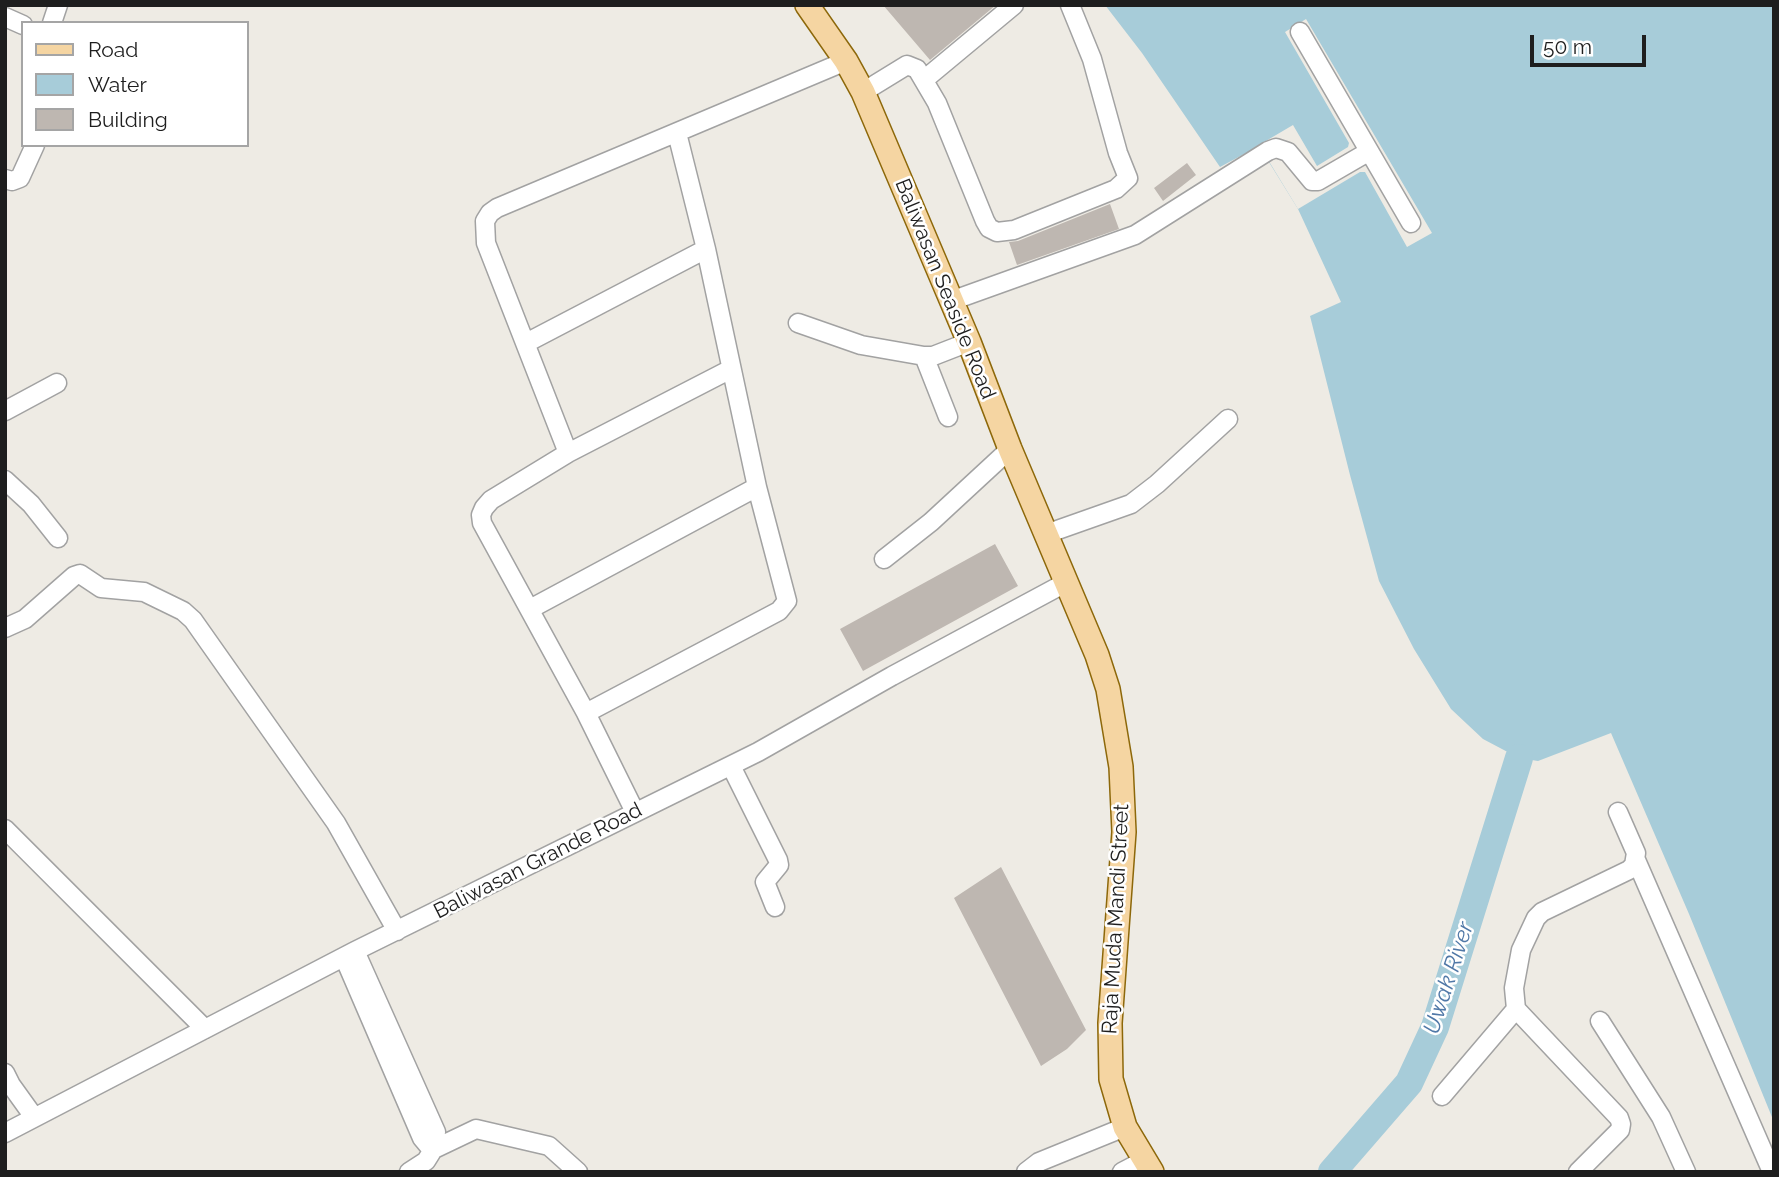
<!DOCTYPE html>
<style>
body{margin:0}
#map{position:relative;width:1779px;height:1177px;overflow:hidden;background:#eeebe4;font-family:Raleway,sans-serif}
canvas{display:block}
.frame{position:absolute;inset:0;border:7px solid #1e1e1e;pointer-events:none}
.legend{position:absolute;left:21px;top:21px;width:228px;height:126px;box-sizing:border-box;background:#fff;border:2px solid #a5a5a5;margin:0;padding:9px 12px;list-style:none;font-size:21px;color:#1e1e1e}
.legend li{display:flex;align-items:center;gap:14px;height:35px}
.legend b{width:35px;border:2px solid #a5a5a5}
.scale{position:absolute;left:1530px;top:35px;width:116px;height:32px;box-sizing:border-box;border:4px solid #1e1e1e;border-top:0;padding-left:9px;font-size:21px;line-height:24px;white-space:nowrap;color:#1e1e1e;-webkit-text-stroke:5px #fff;paint-order:stroke}
</style>
<div id="map">
<canvas width="1779" height="1177"></canvas>
<div class="frame"></div>
<ul class="legend">
<li><b style="height:9px;background:#f5d5a2"></b>Road</li>
<li><b style="height:19px;background:#a7ccd9"></b>Water</li>
<li><b style="height:19px;background:#beb7b1"></b>Building</li>
</ul>
<div class="scale">50 m</div>
</div>
<script>
const c = document.querySelector('canvas').getContext('2d');
c.lineJoin = 'round';
function fillPath(path, color) { c.fillStyle = color; c.fill(path, 'evenodd'); }
const toPath = rows => new Path2D(rows.map(r => 'M' + r).join(''));
function stroke(path, color, width, dash) { c.strokeStyle = color; c.lineWidth = width; c.lineCap = dash ? 'butt' : 'round'; c.setLineDash(dash || []); c.stroke(path); }
function label(font, color, halo, rows, align = 'center') {
  c.font = font + ' Raleway,sans-serif'; c.lineWidth = 5; c.setLineDash([]); c.textBaseline = 'middle'; c.strokeStyle = halo; c.fillStyle = color; for (const [text, x, y, turn = 0] of rows) {
    c.save(); c.translate(x, y); c.rotate((+turn || 0) * Math.PI / 180); c.textAlign = isNaN(turn) ? turn : align; if (halo) c.strokeText(text, 0, 0); c.fillText(text, 0, 0); c.restore();
  }
}
fillPath(toPath([
 [1105,5,1774,5,1774,1122,1689,914,1611,733,1538,761,1519,758,1483,739,1451,709,1414,649,1379,581,1350,475,1310,316,1341,302,1298,209,1259,146,1220,167,1142,53]
]), '#a7ccd9');
fillPath(toPath([
 [1306,19,1432,233,1407,247,1365,172,1360,172,1298,209,1259,145,1293,125,1317,166,1348,147,1349,143,1285,32]
]), '#eeebe4');
stroke(toPath([
 [1332,1172,1409,1083,1435,1027,1519,758]
]), '#a7ccd9', 28);
fillPath(toPath([
 [883,5,996,5,930,60],
 [1187,163,1196,175,1163,201,1154,188],
 [1110,204,1119,229,1017,265,1009,242,1018,241],
 [995,544,1018,586,863,671,840,629],
 [1001,867,1086,1030,1067,1049,1041,1066,954,898]
]), '#beb7b1');
const minor = toPath([
 [5,17,23,25],
 [52,23,58,5],
 [1300,32,1411,223],
 [925,79,1014,5],
 [863,92,907,65,917,69,937,103,985,221,989,228,997,232,1014,230,1116,189,1128,178,1118,153,1092,59,1070,5],
 [5,179,12,181,20,178,35,145],
 [951,301,1135,235,1268,151,1276,148,1288,152,1312,181,1318,181,1368,152],
 [798,323,861,345,924,356,933,356,969,342],
 [526,343,706,249],
 [924,356,948,417],
 [5,411,57,383],
 [568,453,486,243,485,221,490,213,497,208,846,61],
 [5,480,31,504,58,538],
 [1046,534,1131,504,1157,484,1228,419],
 [884,559,931,522,1010,449],
 [530,609,757,487],
 [5,628,25,619,74,576,80,574,101,588,144,592,183,611,193,620,336,823,397,931],
 [586,713,779,611,787,601,757,487,706,249,677,133],
 [731,766,778,860,779,865,765,882,775,907],
 [635,812,586,713,482,523,481,515,484,508,491,500,568,453,731,369],
 [5,829,205,1029],
 [1636,860,1772,1172],
 [355,951,436,1132,431,1153,426,1161,409,1172],
 [344,957,422,1138,432,1150],
 [1600,1021,1661,1117,1686,1172],
 [5,1073,11,1085,34,1117],
 [1442,1096,1516,1009],
 [5,1133,355,951,758,752,892,676,1067,582],
 [432,1150,476,1129,549,1146,578,1172],
 [1026,1172,1039,1162,1125,1127],
 [1122,1172,1143,1161],
 [1578,1172,1620,1130,1621,1124,1619,1118,1516,1009,1514,988,1521,950,1536,918,1542,912,1629,870,1634,865,1636,853,1618,812]
]);
const major = toPath([
 [807,5,846,61,863,92,969,342,1010,449,1097,655,1108,689,1121,767,1124,832,1110,1023,1111,1079,1125,1127,1152,1172]
]);
stroke(minor, '#a2a2a2', 21);
stroke(major, '#8d680a', 26);
stroke(minor, '#fff', 18);
stroke(major, '#f5d5a2', 23);
label('21px', '#1e1e1e', '#fff', [
 ["Baliwasan Seaside Road",945,289,68],
 ["Baliwasan Grande Road",538,861,-27],
 ["Raja Muda Mandi Street",1116,919,-87]
]);
label('italic 23px', '#5078a7', '#fff', [
 ["Uwak River",1449,978,-72]
]);
</script>
